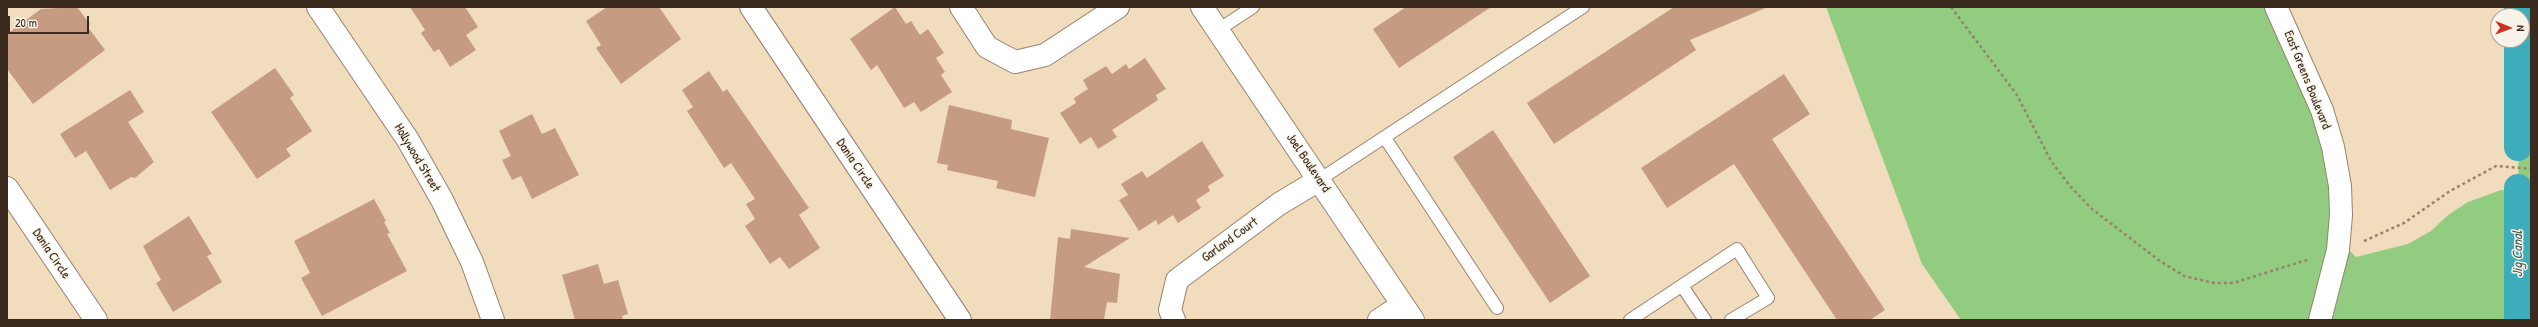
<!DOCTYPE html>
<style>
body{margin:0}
#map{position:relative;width:2538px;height:327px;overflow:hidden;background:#f2dcbe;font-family:"Patrick Hand",sans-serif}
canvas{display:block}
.frame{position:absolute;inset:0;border:8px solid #3b2a1e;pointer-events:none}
.north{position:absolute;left:2490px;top:8px;width:40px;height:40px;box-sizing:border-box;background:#f7f3e8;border:1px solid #aca397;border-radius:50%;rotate:91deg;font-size:11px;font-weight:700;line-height:16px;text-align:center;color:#3b2a1e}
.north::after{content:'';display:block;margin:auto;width:14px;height:18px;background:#c8321e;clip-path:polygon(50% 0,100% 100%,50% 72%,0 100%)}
.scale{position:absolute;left:8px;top:16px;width:81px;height:18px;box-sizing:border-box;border:2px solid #3b2a1e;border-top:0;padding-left:5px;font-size:12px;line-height:14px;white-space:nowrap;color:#3b2a1e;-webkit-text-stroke:3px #f7f3e8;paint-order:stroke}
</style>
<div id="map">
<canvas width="2538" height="327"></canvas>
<div class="frame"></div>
<div class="north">N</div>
<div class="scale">20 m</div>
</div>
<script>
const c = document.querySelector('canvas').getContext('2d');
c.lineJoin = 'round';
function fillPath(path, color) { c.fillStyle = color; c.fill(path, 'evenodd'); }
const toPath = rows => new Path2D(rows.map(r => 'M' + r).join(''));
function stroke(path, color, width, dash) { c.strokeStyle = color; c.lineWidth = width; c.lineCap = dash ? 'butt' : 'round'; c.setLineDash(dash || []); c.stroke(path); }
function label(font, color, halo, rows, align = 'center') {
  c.font = font + ' "Patrick Hand",sans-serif'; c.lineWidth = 3; c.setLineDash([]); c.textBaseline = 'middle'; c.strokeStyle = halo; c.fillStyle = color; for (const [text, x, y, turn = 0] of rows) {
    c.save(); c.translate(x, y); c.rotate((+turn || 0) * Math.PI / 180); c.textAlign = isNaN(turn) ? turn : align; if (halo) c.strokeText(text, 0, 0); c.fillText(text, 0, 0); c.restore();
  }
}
fillPath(toPath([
 [1826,7,2279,7,2341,138,2346,247,2356,257,2408,244,2431,231,2448,215,2468,202,2501,190,2518,190,2521,7,2531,7,2531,320,1961,320,1922,264]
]), '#91cc80');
stroke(toPath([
 [2518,16,2518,7],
 [2518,147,2518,40],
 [2518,320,2518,188]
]), '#3eadbb', 28);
fillPath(toPath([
 [77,7,90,24,87,26,105,50,33,104,7,69,7,34,41,9],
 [410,7,465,7,478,27,466,35,476,50,450,67,439,49,434,52,421,33,425,30],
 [607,7,659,7,681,39,621,84,596,48,601,45,586,21],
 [895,7,906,24,911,21,920,35,928,29,944,53,936,58,945,72,941,75,952,92,921,112,914,102,904,108,877,65,871,70,850,39],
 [1406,7,1491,7,1399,68,1373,29],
 [1674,7,1768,7,1690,40,1696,50,1554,144,1527,103],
 [1145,58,1166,89,1156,95,1158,100,1112,130,1117,137,1098,149,1091,137,1080,144,1060,113,1076,103,1074,98,1088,89,1083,80,1106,66,1112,74,1126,64,1129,69],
 [275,68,294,95,290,98,312,131,286,149,291,156,257,179,211,112],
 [709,71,723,92,727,89,809,208,799,215,820,248,789,269,780,257,770,264,745,226,755,219,746,204,755,199,731,163,724,168,687,111,693,107,682,90],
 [1784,74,1810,114,1772,139,1885,310,1870,320,1837,320,1734,164,1667,208,1641,168],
 [130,90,144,112,128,122,154,162,135,178,131,177,110,190,86,151,75,158,60,134],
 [949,105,1012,120,1011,129,1049,138,1035,197,996,188,998,181,947,170,948,165,937,163],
 [532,114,542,134,555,128,579,175,532,199,521,176,512,180,502,160,511,156,499,131],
 [1493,130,1590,276,1550,303,1453,157],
 [1202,141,1224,176,1208,186,1210,191,1196,200,1201,208,1178,223,1173,215,1158,225,1156,220,1139,231,1119,200,1128,195,1121,184,1142,171,1147,178],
 [374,199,386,221,384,222,390,233,387,234,407,271,322,316,301,278,310,273,294,241],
 [189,216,212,254,207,256,222,282,173,312,156,283,161,280,143,246],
 [1071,229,1130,238,1084,267,1120,274,1117,303,1107,302,1104,320,1050,320,1058,237,1070,239],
 [598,264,604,284,618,280,628,314,622,316,623,320,575,320,562,275]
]), '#c59c81');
const service = toPath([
 [1218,30,1253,7],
 [1385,138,1497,308],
 [1319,180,1583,7],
 [1682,286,1705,320],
 [1630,320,1737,249,1768,298,1731,320]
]);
const minor = toPath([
 [318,7,408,140,442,200,472,262,493,320],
 [751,7,960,320],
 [961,7,987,47,1015,62,1045,55,1118,7],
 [2276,7,2322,110,2333,147,2340,186,2341,215,2338,250,2320,320],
 [7,188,96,320],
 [1174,320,1170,310,1177,280,1279,204,1319,180],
 [1379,320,1402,305]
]);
const secondary = toPath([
 [1202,7,1413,320]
]);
stroke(service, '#96836e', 14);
stroke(minor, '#96836e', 24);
stroke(secondary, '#96836e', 24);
stroke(toPath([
 [1951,7,2017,95,2051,161,2070,186,2092,209,2160,261,2184,276,2214,283,2233,283,2310,259],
 [2364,241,2404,223,2450,191,2496,166,2531,169]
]), '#96836e', 2.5, [3, 3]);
stroke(service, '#fff', 12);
stroke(minor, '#fff', 22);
stroke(secondary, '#fff', 22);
label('13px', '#3b2a1e', '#f7f3e8', [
 ["East Greens Boulevard",2307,80,68],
 ["Hollywood Street",417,158,59],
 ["Joel Boulevard",1308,163,56],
 ["Dania Circle",855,164,56],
 ["Garland Court",1230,240,-36],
 ["Dania Circle",51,254,56]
]);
label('italic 14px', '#3c5855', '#f7f3e8', [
 ["Jig Canal",2518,254,-90]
]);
</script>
